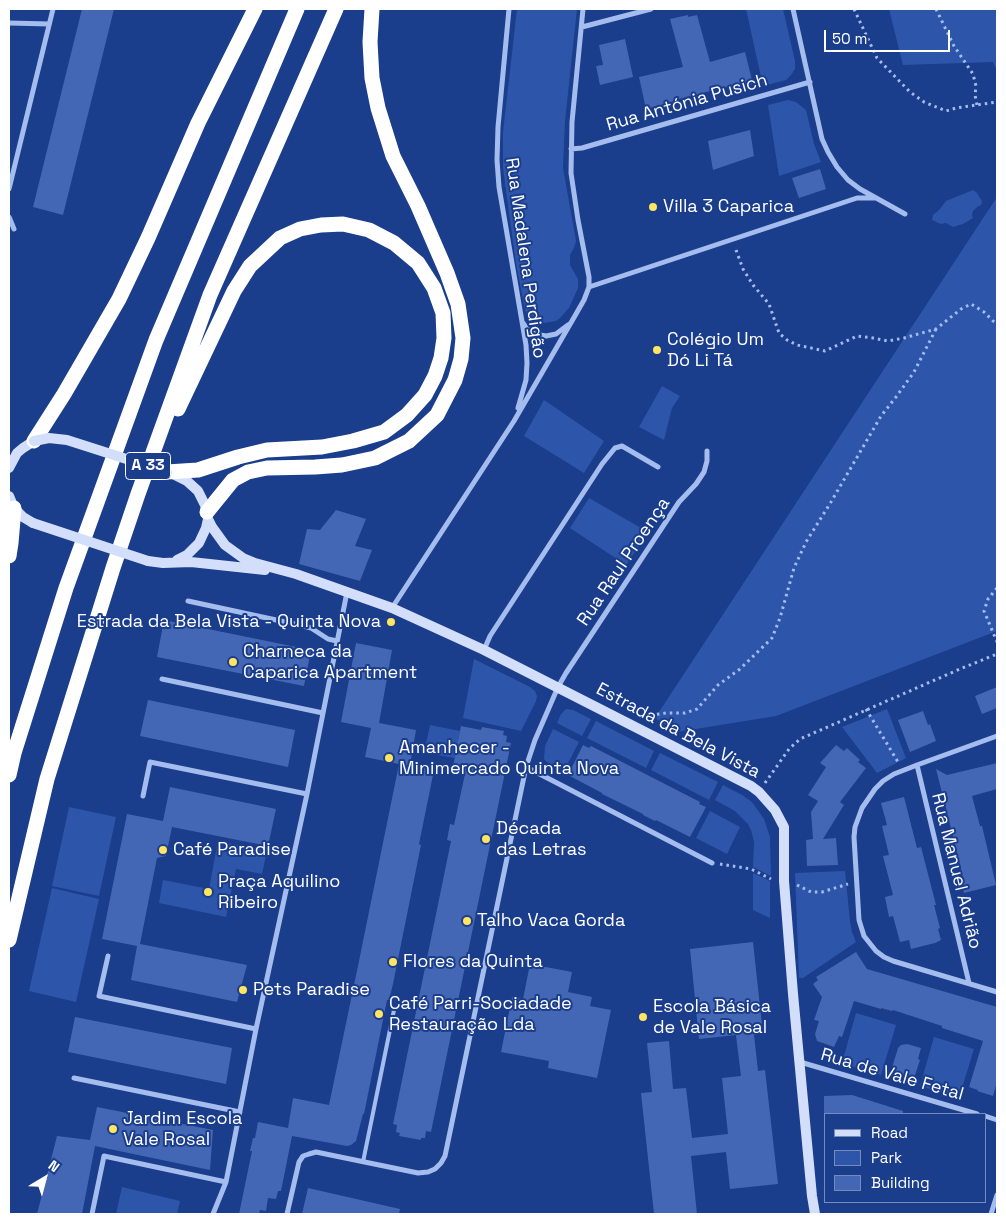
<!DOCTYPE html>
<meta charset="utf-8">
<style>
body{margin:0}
#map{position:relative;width:1006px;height:1223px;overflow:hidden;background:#1a3d8c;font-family:"Space Grotesk",sans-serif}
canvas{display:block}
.frame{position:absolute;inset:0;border:10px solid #fff;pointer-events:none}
.legend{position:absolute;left:824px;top:1113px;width:162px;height:90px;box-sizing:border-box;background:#1a3d8c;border:1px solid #768bba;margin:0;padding:6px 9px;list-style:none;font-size:15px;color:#fff}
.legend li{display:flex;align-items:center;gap:10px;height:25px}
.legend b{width:25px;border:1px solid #768bba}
.north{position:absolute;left:20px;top:1153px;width:50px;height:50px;-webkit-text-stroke:4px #1a3d8c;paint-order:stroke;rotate:37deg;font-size:14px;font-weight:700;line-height:20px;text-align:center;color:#fff}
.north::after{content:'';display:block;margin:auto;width:18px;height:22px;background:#fff;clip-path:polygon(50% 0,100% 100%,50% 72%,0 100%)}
.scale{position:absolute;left:824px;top:30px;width:126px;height:22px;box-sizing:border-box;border:2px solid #fff;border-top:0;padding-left:6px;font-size:15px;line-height:18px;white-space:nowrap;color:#fff;-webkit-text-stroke:4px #1a3d8c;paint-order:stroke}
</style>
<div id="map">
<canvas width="1006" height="1223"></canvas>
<div class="frame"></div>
<ul class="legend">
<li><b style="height:6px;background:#d2defa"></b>Road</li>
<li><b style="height:14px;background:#2d56ab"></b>Park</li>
<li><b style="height:14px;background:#4367b5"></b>Building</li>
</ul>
<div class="north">N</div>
<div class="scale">50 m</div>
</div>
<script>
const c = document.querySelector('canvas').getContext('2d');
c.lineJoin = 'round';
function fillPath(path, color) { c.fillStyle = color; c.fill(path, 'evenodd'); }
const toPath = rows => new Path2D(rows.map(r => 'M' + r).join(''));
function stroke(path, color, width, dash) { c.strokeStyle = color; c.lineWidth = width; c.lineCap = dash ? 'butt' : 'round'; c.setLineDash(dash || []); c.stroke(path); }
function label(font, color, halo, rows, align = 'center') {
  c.font = font + ' "Space Grotesk",sans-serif'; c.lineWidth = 4; c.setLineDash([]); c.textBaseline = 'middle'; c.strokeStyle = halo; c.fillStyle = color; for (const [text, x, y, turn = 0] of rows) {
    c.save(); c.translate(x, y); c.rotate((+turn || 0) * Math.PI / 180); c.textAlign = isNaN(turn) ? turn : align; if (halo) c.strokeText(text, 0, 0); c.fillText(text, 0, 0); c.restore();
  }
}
fillPath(toPath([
 [517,9,577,9,565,121,563,168,576,241,574,248,570,255,570,265,578,279,578,288,569,308,560,318,556,321,544,323,539,323,533,321,528,316,525,310,516,263,503,168,503,132],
 [746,9,783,9,795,61,795,69,791,75,786,80,763,86],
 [889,9,997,9,997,71,993,62,903,65],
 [788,100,796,102,806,110,814,144,821,162,779,176,768,105],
 [973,190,977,193,982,201,981,205,977,207,973,211,972,215,973,218,963,224,953,227,946,223,941,224,932,220,933,215,939,210,946,201],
 [997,197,997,631,776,716,677,732,655,718],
 [662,386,680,396,672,408,664,440,639,427],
 [544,400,604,441,584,473,524,436],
 [589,498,648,532,626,565,570,528],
 [474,659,530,687,535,691,537,696,536,701,521,731,463,718],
 [566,709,573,710,591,719,582,736,557,723,561,714],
 [887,709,906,758,877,773,842,727],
 [596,721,654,751,646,768,587,738],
 [430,725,460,731,455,758,424,753],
 [553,729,579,742,564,771,547,762,544,759,545,746],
 [660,753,718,782,709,800,651,770],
 [723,785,742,795,752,802,764,819,770,837,771,876,753,867,754,842,751,830,748,824,735,811,715,800],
 [69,807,116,817,99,896,52,886],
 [710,811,740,827,727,854,696,838],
 [227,843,267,851,262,874,236,869,226,917,159,903,163,880,209,889,217,846,226,848],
 [845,871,850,921,852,932,856,942,803,978,799,978,795,873],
 [753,873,770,881,770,918,753,910],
 [52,888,99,899,76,1002,29,991],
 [856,1013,896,1025,881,1075,842,1063],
 [934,1037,974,1049,959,1098,920,1086],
 [122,1187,180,1201,177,1214,116,1214]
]), '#2d56ab');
fillPath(toPath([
 [82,9,114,9,63,215,33,207],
 [688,15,688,17,697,15,710,62,745,52,753,84,731,90,730,86,675,100,675,101,646,109,639,77,683,67,670,19],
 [625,39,633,77,600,85,596,66,603,65,599,45],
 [750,130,754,156,713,170,708,141],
 [820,169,826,189,799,198,792,178],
 [336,510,366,519,355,546,372,550,360,581,299,564,307,529,320,530],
 [164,620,311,650,304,686,157,657],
 [356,643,392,650,379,723,416,730,410,765,434,770,419,844,421,845,393,984,389,1000,387,1000,364,1114,363,1114,356,1141,351,1145,347,1146,292,1136,281,1191,278,1191,276,1199,268,1198,266,1211,260,1210,259,1214,239,1214,252,1151,250,1151,253,1138,255,1138,258,1122,288,1128,293,1098,329,1105,359,961,399,764,365,757,371,728,341,722],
 [997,687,997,708,982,714,975,696],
 [148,700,295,730,288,767,140,736],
 [923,711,928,725,930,724,936,741,910,752,898,720],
 [461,726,481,730,482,727,504,731,503,735,507,736,506,742,511,743,431,1132,426,1131,425,1138,421,1138,421,1140,399,1136,400,1133,396,1132,397,1125,393,1124,451,841,447,840,450,824,454,825,465,774,452,772],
 [583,745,589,748,591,746,700,802,699,804,706,807,690,837,656,820,655,821,643,815,643,814,602,794,602,793,568,775],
 [836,745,844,751,847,748,860,760,858,762,866,768,840,802,844,805,823,839,836,838,838,865,807,866,806,840,813,839,811,812,818,801,808,795,826,767,820,763],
 [997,763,997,789,972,796,980,826,982,826,996,885,964,893,960,879,963,878,960,864,936,769,947,775],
 [170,787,276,809,268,846,172,827,166,856,157,858,140,944,247,965,237,1002,131,980,137,946,102,939,127,814,163,821],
 [904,797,917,848,921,847,936,905,934,905,940,928,938,929,941,940,935,943,911,949,909,940,900,942,893,916,889,917,885,897,893,895,883,856,889,855,882,826,887,825,881,803],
 [753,942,763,1034,754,1035,758,1071,765,1070,778,1184,730,1189,726,1152,691,1156,697,1214,654,1214,641,1093,652,1092,647,1043,669,1041,673,1089,686,1088,692,1138,728,1134,722,1078,741,1076,736,1035,699,1039,690,949],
 [856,952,867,969,997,1007,997,1082,993,1096,977,1091,978,1090,969,1087,983,1041,942,1028,942,1026,893,1010,892,1011,881,1008,881,1009,854,1001,842,1037,839,1036,834,1047,817,1041,815,1034,819,1021,814,1020,822,997,813,984,818,980,816,977],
 [530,964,572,972,568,992,592,997,590,1006,611,1010,597,1078,548,1068,549,1061,501,1052,512,997,523,999],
 [75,1017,232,1048,226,1084,68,1052],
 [907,1044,921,1048,918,1059,920,1060,914,1078,891,1071,898,1048,901,1045],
 [852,1095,903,1111,903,1114,824,1114,824,1096],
 [97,1107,213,1130,210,1170,95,1146,82,1214,37,1214,57,1136,90,1140],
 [308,1188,400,1209,399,1214,302,1214]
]), '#4367b5');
stroke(toPath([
 [854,9,877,58,910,92,924,102,946,111,956,108,997,102],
 [936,9,954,46,973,74,976,86,975,95,977,105],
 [736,250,743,269,753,285,769,304,779,333,787,340,797,345,825,351,857,336,873,338,888,341,904,338,936,329,961,309,971,304,984,312,993,321,997,323],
 [997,588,988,599,984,611,997,642],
 [866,709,898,762],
 [644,716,666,713,685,713,697,709,718,685,740,669,772,638,780,618,794,568,806,542,831,502,881,416,896,397,914,372,936,329],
 [765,783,789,749,800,739,960,669,997,654],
 [720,864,751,869,771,879],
 [797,885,811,892,822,892,848,884]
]), '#a5bdee', 3, [2.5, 4]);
stroke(toPath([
 [363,1162,394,1010]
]), '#a5bdee', 4);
stroke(toPath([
 [509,9,498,127,497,160,499,187,526,345,527,363,526,380,518,408],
 [793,9,822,139,828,152,837,167,848,180,860,189,905,214],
 [9,23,49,24],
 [582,27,651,9],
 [571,149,582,148,810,82],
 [9,189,53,9],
 [9,217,14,229],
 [589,287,842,203,857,198,876,198],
 [523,323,527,329,535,334,546,336,556,334,568,325],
 [188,601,304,626,311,628,328,639,337,641],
 [392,608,514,421,576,314,584,300,589,287,589,277,578,220,571,173,572,122,583,9],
 [484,650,490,636,602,464,615,448,622,446,658,467],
 [162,679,323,713],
 [997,736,917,765,894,774,883,781,875,789,862,808,855,827,854,837,859,920,864,936,876,951,884,957,893,961,997,992],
 [917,765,969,983],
 [526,767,712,863],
 [143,796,150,762,307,794],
 [108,956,99,996,256,1029],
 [800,1062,977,1114],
 [74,1078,240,1112],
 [985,1116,997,1120],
 [92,1214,104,1156,226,1182],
 [213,1214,226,1182,256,1029,307,794,347,592],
 [287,1214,299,1162,303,1156,309,1154,316,1152,418,1173,428,1172,435,1169,441,1163,445,1156,526,767,535,740,558,687,566,673,679,502,696,484,704,472,707,461,707,451],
 [991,1214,997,1195]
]), '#a5bdee', 5);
stroke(toPath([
 [9,468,17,453,23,448,34,441],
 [173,474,187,481,198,491,205,505,208,519,206,528,199,543,187,555,177,560],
 [9,496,14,508,23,517,33,523],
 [208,519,212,527,225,545,243,558,255,563,296,574,392,608,484,650,751,786,759,792,775,810,784,827,784,881,793,994,812,1196,815,1214],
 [148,561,163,563,191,562,265,570]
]), '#d2defa', 10);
stroke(toPath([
 [34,441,64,394,119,299,148,238,198,123,255,9],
 [167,472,198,470,238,457,267,450,322,447,353,441,384,432,407,415,425,395,435,376,441,358,444,338,443,313,434,288,418,263,394,243,369,230,343,224,321,225,300,229,280,238,250,266,234,291,178,409],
 [207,512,233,480,248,472,267,468,315,467,342,465,375,458,409,441,437,415,455,380,461,359,463,338,458,304,447,273,418,206,393,156,378,108,372,78,370,42,372,9],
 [9,556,11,543,14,508],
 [9,775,14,753,66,588,156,340,297,9],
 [9,940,47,779,113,568,138,494,210,295,336,9]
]), '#fff', 15);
stroke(toPath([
 [34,441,49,438,67,440,167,472],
 [33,523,148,561]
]), '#d2defa', 10);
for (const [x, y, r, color] of [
 [653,207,5,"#ffe562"],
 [657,350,5,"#ffe562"],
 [391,622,5,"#ffe562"],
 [233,662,5,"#ffe562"],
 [389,758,5,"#ffe562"],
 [486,839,5,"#ffe562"],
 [163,850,5,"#ffe562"],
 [208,892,5,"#ffe562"],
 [467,921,5,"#ffe562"],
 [393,962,5,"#ffe562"],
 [243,990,5,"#ffe562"],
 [379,1014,5,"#ffe562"],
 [643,1017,5,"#ffe562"],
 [113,1129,5,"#ffe562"]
]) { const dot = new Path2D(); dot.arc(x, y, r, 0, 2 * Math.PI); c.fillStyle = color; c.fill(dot); stroke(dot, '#1a3d8c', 2); }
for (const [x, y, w] of [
 [148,466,45]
]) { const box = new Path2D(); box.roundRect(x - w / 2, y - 13.5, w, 27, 4); c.fillStyle = '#1a3d8c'; c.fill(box); stroke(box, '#fff', 1); }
label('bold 16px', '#fff', null, [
 ["A 33",148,466]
]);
label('18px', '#fff', '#1a3d8c', [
 ["Rua Antónia Pusich",687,103,-16],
 ["Rua Madalena Perdigão",525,258,82],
 ["Rua Raul Proença",624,562,-56],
 ["Estrada da Bela Vista",678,731,28],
 ["Rua Manuel Adrião",956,871,76],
 ["Rua de Vale Fetal",892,1075,16]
]);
label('18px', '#fff', '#1a3d8c', [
 ["Villa 3 Caparica",663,207],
 ["Colégio Um",667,340],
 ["Dó Li Tá",667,361],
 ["Estrada da Bela Vista - Quinta Nova",381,622,"right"],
 ["Charneca da",243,652],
 ["Caparica Apartment",243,673],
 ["Amanhecer -",399,748],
 ["Minimercado Quinta Nova",399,769],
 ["Década",496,829],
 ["das Letras",496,850],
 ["Café Paradise",173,850],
 ["Praça Aquilino",218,882],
 ["Ribeiro",218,903],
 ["Talho Vaca Gorda",477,921],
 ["Flores da Quinta",403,962],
 ["Pets Paradise",253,990],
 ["Café Parri-Sociadade",389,1004],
 ["Restauração Lda",389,1025],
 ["Escola Básica",653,1007],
 ["de Vale Rosal",653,1028],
 ["Jardim Escola",123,1119],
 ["Vale Rosal",123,1140]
], 'left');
</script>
